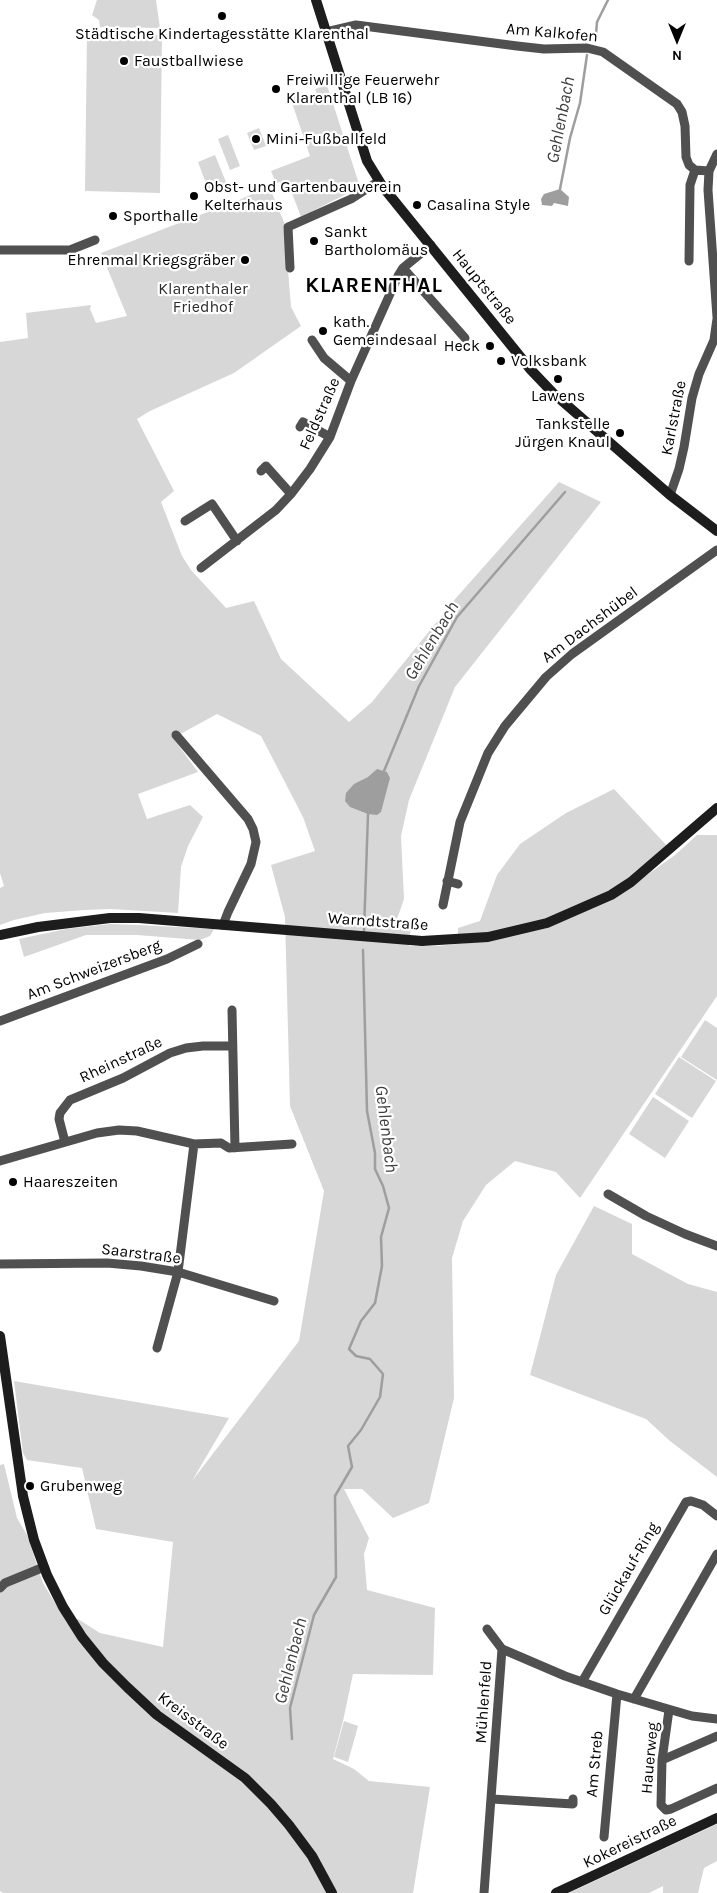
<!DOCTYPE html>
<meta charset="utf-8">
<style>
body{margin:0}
#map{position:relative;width:717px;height:1893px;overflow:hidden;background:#fff;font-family:Karla,sans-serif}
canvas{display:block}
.north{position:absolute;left:652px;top:15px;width:50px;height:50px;-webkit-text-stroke:4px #fff;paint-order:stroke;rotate:180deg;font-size:14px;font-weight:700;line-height:20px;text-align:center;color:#000}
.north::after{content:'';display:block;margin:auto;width:18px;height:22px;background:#000;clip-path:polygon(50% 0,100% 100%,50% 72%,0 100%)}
</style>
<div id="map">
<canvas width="717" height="1893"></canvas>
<div class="north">N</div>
</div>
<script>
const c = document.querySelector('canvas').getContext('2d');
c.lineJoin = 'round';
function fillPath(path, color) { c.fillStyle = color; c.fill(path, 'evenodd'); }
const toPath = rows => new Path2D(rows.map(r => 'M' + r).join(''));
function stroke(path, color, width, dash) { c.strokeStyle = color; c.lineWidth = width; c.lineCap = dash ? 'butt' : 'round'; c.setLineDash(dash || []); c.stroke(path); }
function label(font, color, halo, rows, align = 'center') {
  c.font = font + ' Karla,sans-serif'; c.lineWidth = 4.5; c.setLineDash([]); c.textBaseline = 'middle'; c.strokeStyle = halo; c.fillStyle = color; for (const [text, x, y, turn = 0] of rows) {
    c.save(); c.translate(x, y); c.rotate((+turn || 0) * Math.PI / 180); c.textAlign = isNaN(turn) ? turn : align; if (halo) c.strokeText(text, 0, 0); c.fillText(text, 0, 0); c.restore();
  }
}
fillPath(toPath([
 [97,0,156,0,160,28,100,27,99,20,92,15],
 [87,34,162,35,160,193,85,191],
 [327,85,360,187,301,217,287,180,276,183,271,171,310,156,290,97,297,95,299,99,317,94,315,89],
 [259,128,266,146,254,150,247,133],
 [228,135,240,166,230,170,218,139],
 [215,155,228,187,210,194,198,162],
 [269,186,286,227,283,228,285,234,291,307,301,326,234,373,150,411,137,419,174,491,161,502,182,556,191,570,226,608,254,601,281,659,349,722,372,702,456,598,559,482,601,502,455,687,409,800,401,836,404,899,396,922,411,926,409,946,437,946,489,941,633,885,675,855,697,835,717,835,717,996,580,1198,556,1172,515,1161,486,1185,463,1221,452,1258,454,1398,429,1503,393,1518,362,1489,344,1489,369,1538,364,1554,367,1590,435,1608,433,1675,353,1674,343,1721,333,1759,354,1769,369,1781,430,1787,413,1893,3,1893,0,1891,0,1465,4,1464,17,1518,27,1535,43,1583,67,1623,78,1619,100,1633,163,1647,173,1542,96,1529,82,1468,27,1460,23,1453,14,1381,229,1418,192,1481,299,1341,324,1191,290,1106,285,917,271,865,315,851,303,817,261,736,217,714,173,738,198,772,138,794,147,819,190,805,203,817,188,846,181,867,178,913,111,909,85,910,45,913,14,920,0,925,0,888,4,886,0,873,0,342,28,338,26,313,91,305,90,309,96,323,127,316,101,253,239,200],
 [614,789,669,848,610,892,547,921,458,938,458,928,480,921,497,875,520,844,566,813],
 [110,924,139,925,214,929,210,936,200,940,137,935,86,935,24,957,19,939,66,929],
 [705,1020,717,1028,717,1080,681,1057],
 [679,1057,716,1081,692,1118,655,1094],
 [653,1097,689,1121,665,1158,629,1134],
 [594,1206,632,1224,632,1254,688,1284,717,1292,717,1477,670,1441,646,1419,530,1375,556,1275],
 [344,1721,358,1726,348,1762,334,1757],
 [717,1824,717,1861,704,1868,698,1893,663,1893,663,1886,649,1893,569,1893]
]), '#d7d7d7');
fillPath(toPath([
 [560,189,569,197,568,206,554,203,552,206,542,205,541,199,544,194],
 [377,769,387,772,390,778,381,812,377,815,368,814,350,807,345,801,346,793,354,784,368,777]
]), '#9e9e9e');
stroke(toPath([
 [593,41,596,34,597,22,608,0],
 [560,189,570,138,580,103,587,55],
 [384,771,419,686,457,617,565,492],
 [364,931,368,814],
 [292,1739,290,1708,314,1615,336,1577,335,1496,352,1467,348,1446,361,1430,380,1397,383,1374,370,1359,356,1356,349,1349,361,1321,375,1303,382,1266,381,1237,389,1208,383,1186,375,1169,375,1153,367,1111,363,950]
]), '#9e9e9e', 2.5);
stroke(toPath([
 [326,32,356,25,517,46,544,49,587,48,603,52,677,104,682,112,685,126,686,157,689,165,695,170,709,171],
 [717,154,709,171,708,190,717,317],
 [0,250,70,250,95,240],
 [689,261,690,185,695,170],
 [290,268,288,227,351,199,379,181],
 [403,268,465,338],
 [312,340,324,358,351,381],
 [300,427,303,422,330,437],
 [261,471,266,466,291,494],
 [670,495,679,469,684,447,692,398,699,374,714,340,717,319],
 [185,521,212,504,237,541],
 [201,568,276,510,291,494,310,469,330,437,351,381,398,276,403,268,431,245],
 [176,735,248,819,253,829,256,842,251,864,228,912,223,925],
 [447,881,458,884],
 [443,905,460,822,488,753,505,726,546,677,572,654,717,550],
 [232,1010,235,1148],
 [0,1021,167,959,198,944],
 [65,1142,59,1119,60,1113,70,1100,123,1078,170,1053,186,1048,203,1046,232,1046],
 [0,1161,97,1133,119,1130,137,1131,194,1144,221,1143,229,1148,292,1144],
 [608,1194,646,1216,685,1234,717,1246],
 [0,1264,107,1263,141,1266,178,1272,274,1301],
 [157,1348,178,1272,194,1144],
 [0,1588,5,1583,44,1567],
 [487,1629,502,1649],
 [582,1682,686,1502,691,1501,703,1505,717,1516],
 [634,1699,717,1554],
 [669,1710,662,1760,661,1805,666,1810,671,1809,717,1788],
 [662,1760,717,1736],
 [492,1799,573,1804,573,1799],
 [604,1837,617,1694],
 [484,1893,502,1649,565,1676,617,1694,692,1716,717,1719]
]), '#505050', 9);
stroke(toPath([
 [316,0,367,161,383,187,531,370,553,393,670,495,717,531],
 [0,935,38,927,110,918,139,918,422,941,488,937,547,923,611,895,631,882,717,808],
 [0,1336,23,1496,34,1540,47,1575,63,1607,82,1637,103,1663,127,1687,157,1715,245,1778,271,1804,289,1825,312,1856,332,1893],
 [556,1893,717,1818]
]), '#1d1d1d', 10);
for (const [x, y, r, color] of [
 [222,16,5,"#000"],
 [124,61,5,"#000"],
 [276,89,5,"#000"],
 [256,139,5,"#000"],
 [194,196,5,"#000"],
 [417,205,5,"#000"],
 [113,216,5,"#000"],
 [314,241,5,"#000"],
 [245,260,5,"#000"],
 [323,331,5,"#000"],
 [490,346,5,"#000"],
 [501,361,5,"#000"],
 [558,379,5,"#000"],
 [620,433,5,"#000"],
 [13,1182,5,"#000"],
 [30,1486,5,"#000"]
]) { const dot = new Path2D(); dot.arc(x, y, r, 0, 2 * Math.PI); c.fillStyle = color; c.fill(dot); stroke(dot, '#fff', 2); }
label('16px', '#000', '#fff', [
 ["Am Kalkofen",552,33,5],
 ["Hauptstraße",484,287,51],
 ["Feldstraße",320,414,-66],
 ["Karlstraße",674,418,-79],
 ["Am Dachshübel",590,625,-37],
 ["Warndtstraße",378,922,4],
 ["Am Schweizersberg",94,970,-21],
 ["Rheinstraße",121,1060,-25],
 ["Saarstraße",141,1254,7],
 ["Glückauf-Ring",629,1569,-60],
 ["Mühlenfeld",484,1702,-86],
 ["Kreisstraße",193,1721,37],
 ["Hauerweg",650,1758,-85],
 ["Am Streb",595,1764,-85],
 ["Kokereistraße",630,1842,-26]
]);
label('16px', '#000', '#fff', [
 ["Städtische Kindertagesstätte Klarenthal",222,34,"center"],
 ["Faustballwiese",134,61],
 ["Freiwillige Feuerwehr",286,80],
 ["Klarenthal (LB 16)",286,98],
 ["Mini-Fußballfeld",266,139],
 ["Obst- und Gartenbauverein",204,187],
 ["Kelterhaus",204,205],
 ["Casalina Style",427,205],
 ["Sporthalle",123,216],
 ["Sankt",324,232],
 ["Bartholomäus",324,250],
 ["Ehrenmal Kriegsgräber",235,260,"right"],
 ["kath.",333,322],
 ["Gemeindesaal",333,340],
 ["Heck",480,346,"right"],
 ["Volksbank",511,361],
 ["Lawens",558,396,"center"],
 ["Tankstelle",610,424,"right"],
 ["Jürgen Knaul",610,442,"right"],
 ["Haareszeiten",23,1182],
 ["Grubenweg",40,1486]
], 'left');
label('16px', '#2e2e2e', '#fff', [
 ["Klarenthaler",203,289],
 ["Friedhof",203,307]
]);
label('italic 18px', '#3f3f3f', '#fff', [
 ["Gehlenbach",561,120,-79],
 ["Gehlenbach",432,641,-59],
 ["Gehlenbach",386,1129,83],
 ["Gehlenbach",291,1661,-76]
]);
c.letterSpacing = '1px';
label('bold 21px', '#000', '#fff', [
 ["KLARENTHAL",374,286]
]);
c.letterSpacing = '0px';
</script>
